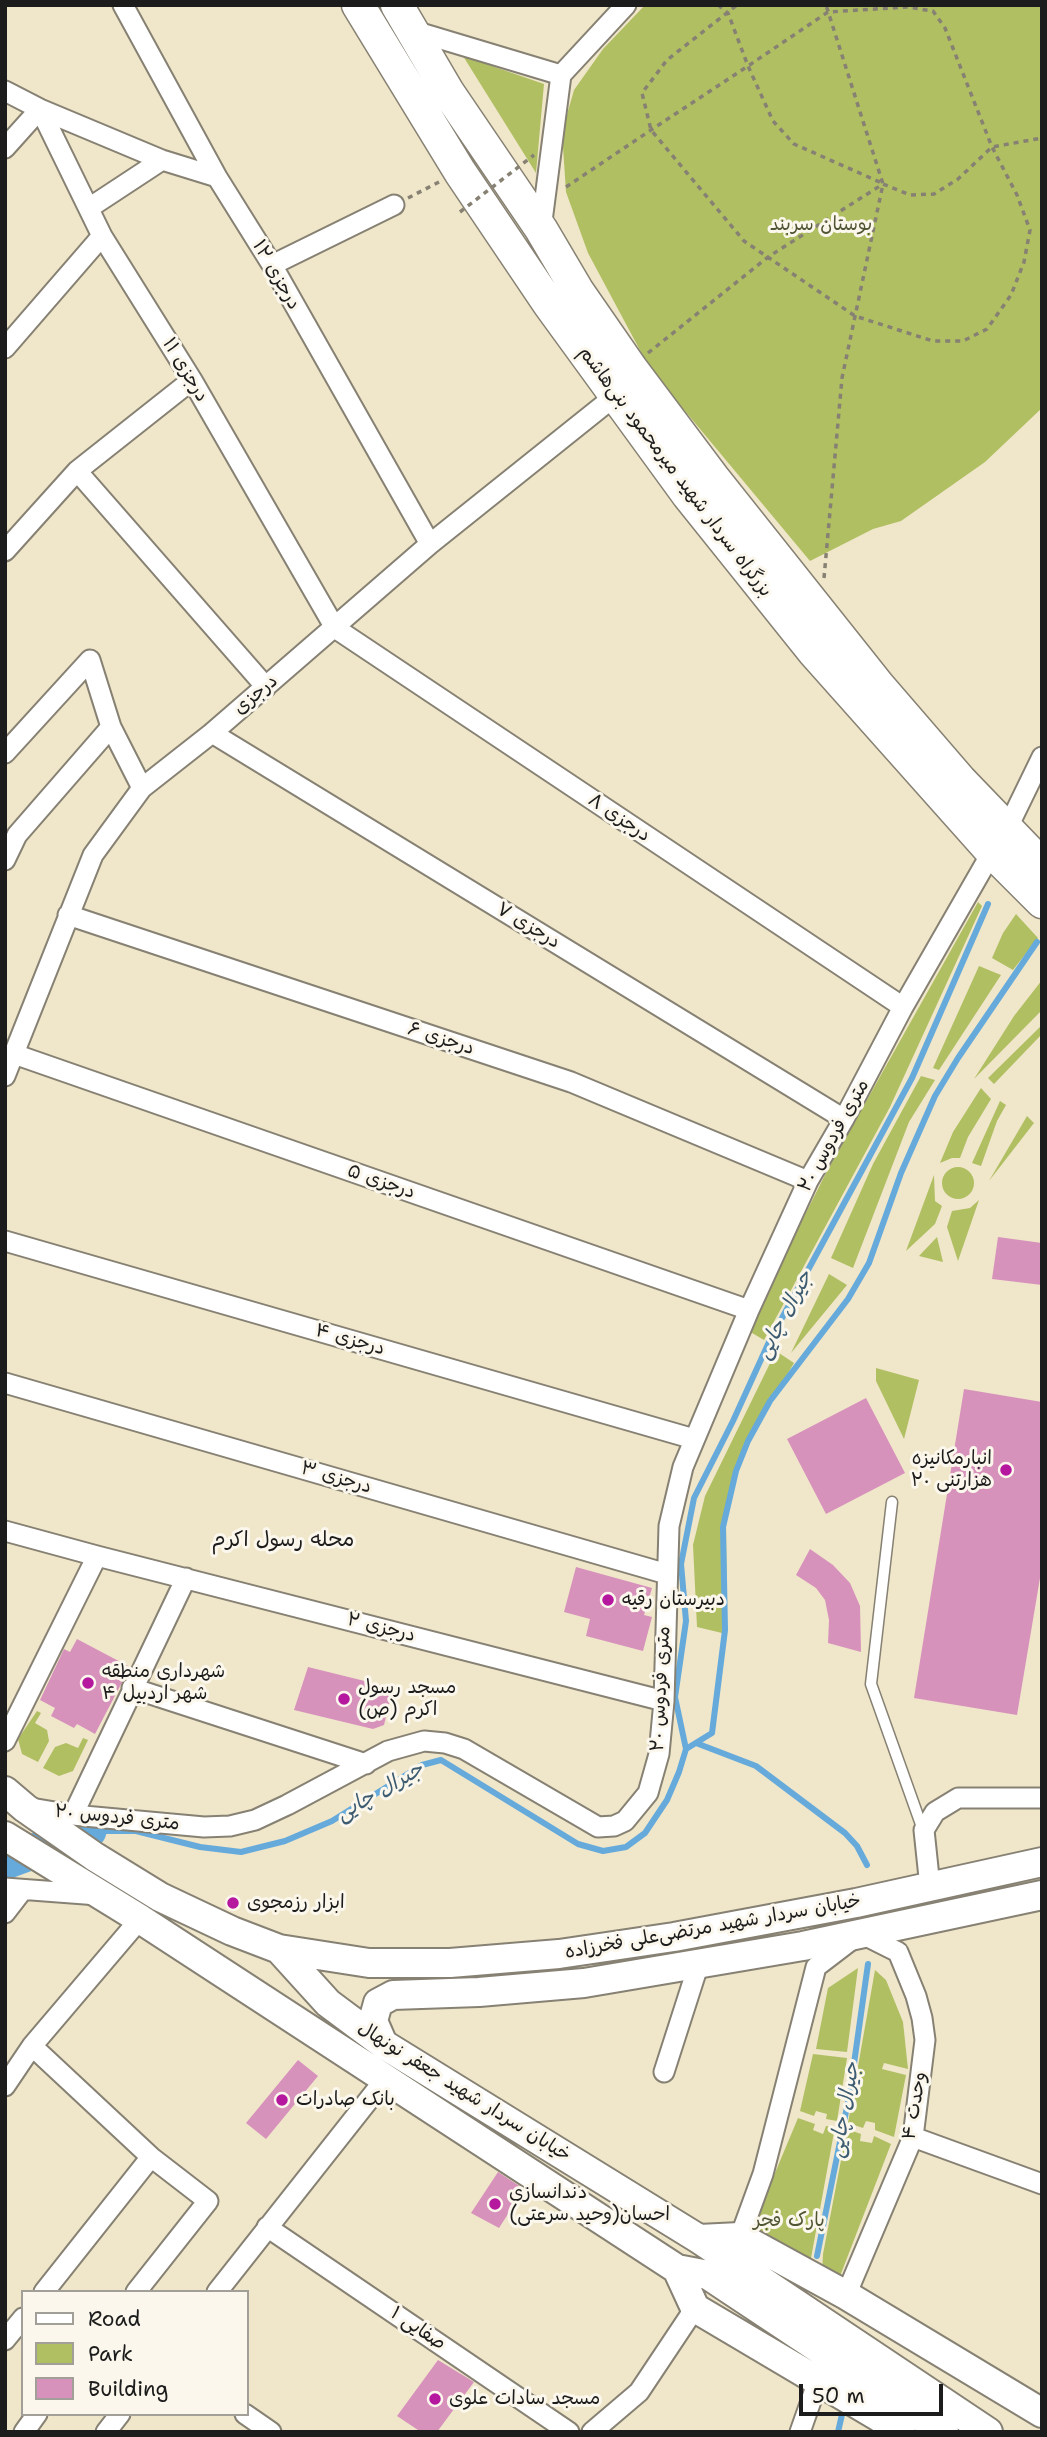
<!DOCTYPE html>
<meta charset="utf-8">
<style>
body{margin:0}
#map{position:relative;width:1047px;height:2437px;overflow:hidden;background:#f0e6ca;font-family:"Shantell Sans",sans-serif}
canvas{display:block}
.frame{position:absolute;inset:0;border:7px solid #1c1c1c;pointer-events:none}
.legend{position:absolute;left:21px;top:2290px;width:228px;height:126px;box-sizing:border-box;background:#fbf7ec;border:2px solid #a29f99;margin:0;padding:9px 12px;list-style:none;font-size:21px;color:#1c1c1c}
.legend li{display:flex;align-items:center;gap:14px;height:35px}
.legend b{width:35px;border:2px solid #a29f99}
.scale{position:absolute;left:799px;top:2384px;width:144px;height:32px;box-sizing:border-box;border:4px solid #1c1c1c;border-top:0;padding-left:9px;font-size:21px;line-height:24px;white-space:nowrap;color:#1c1c1c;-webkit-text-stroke:5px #fbf7ec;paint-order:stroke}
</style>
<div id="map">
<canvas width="1047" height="2437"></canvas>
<div class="frame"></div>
<ul class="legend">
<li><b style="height:9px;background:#fff"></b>Road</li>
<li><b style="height:19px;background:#b0bf62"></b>Park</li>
<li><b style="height:19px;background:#d792bc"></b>Building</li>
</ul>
<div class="scale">50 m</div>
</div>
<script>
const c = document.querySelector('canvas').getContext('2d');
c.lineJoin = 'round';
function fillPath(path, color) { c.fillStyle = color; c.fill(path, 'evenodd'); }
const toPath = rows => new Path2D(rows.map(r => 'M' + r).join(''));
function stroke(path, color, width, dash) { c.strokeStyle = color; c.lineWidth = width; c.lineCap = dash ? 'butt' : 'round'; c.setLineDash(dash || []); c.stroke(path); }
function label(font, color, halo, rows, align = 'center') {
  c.font = font + ' "Shantell Sans","Playpen Sans Arabic",sans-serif'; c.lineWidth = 6; c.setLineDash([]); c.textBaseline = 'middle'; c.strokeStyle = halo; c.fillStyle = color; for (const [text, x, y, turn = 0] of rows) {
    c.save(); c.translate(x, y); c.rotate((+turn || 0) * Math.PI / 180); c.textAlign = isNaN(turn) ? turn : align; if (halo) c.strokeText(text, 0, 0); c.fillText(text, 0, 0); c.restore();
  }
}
fillPath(toPath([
 [645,5,1042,5,1042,408,985,462,901,521,873,529,810,561,650,369,588,253,566,192,562,132,574,90,603,49],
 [463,56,544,84,536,173],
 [978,902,982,906,890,1107,764,1340,747,1330,827,1171],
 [1016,914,1038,938,1013,970,992,958,1003,933],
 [979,966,1001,975,939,1070,933,1068],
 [1042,980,1042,1010,974,1079,1014,1016],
 [1042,1025,1042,1034,994,1084,988,1078],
 [921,1076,935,1080,909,1122,853,1268,831,1258,873,1164],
 [981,1088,991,1099,968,1137,960,1158,952,1158,940,1163,953,1132],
 [1000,1101,1006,1105,997,1121,981,1166,972,1163],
 [1027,1116,1034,1123,989,1181],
 '942 1183a16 16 0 1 1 32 0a16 16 0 1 1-32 0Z',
 [934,1175,935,1201,942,1206,935,1224,906,1251],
 [981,1195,979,1200,958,1261,947,1227,952,1211,970,1208,979,1200],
 [937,1237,943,1262,919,1256],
 [829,1274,847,1285,791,1353],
 [776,1351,794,1363,748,1440,729,1493,726,1526,727,1607,722,1633,697,1627,693,1545,705,1496],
 [876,1368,919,1380,904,1439,876,1381],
 [37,1711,41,1713,35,1723,47,1730,49,1741,38,1762,22,1754,18,1739],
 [83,1738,88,1740,73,1771,59,1776,43,1768,55,1747,66,1743,78,1748],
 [858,1968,847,2052,816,2049,828,1988],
 [875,1970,886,1980,903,2022,908,2069,884,2063,882,2069,906,2075,894,2137,875,2130,875,2123,866,2121,863,2128,848,2123],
 [813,2054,847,2058,837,2121,826,2119,827,2114,816,2111,814,2116,800,2111],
 [798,2118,815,2124,813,2130,823,2134,826,2126,835,2127,809,2269,749,2235],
 [847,2129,861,2134,860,2141,872,2143,874,2136,891,2144,837,2284,822,2273,823,2254]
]), '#b0bf62');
stroke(toPath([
 [696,1743,756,1766,845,1833,857,1846,867,1865],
 [686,1749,675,1697,686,1621,681,1564,694,1498,733,1421,769,1342,912,1078,988,904],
 [89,1831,136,1831,200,1847,241,1852,285,1841,332,1821,422,1765,441,1760,578,1844,603,1851,626,1847,645,1833,667,1800,679,1772,686,1749,712,1733,725,1630,723,1527,736,1471,748,1441,770,1401,848,1299,869,1263,901,1173,935,1096,958,1058,1037,942],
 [817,2256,850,2092,868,1964],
 [838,2432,843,2410]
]), '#65aadb', 6);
stroke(toPath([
 [5,1862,89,1831]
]), '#65aadb', 35);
fillPath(toPath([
 [998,1237,1042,1243,1042,1285,992,1279],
 [964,1389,1042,1402,1042,1566,1017,1715,914,1698],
 [866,1398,905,1473,826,1514,787,1439],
 [810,1549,833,1565,850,1583,860,1606,861,1652,828,1643,829,1620,825,1600,816,1588,796,1575],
 [576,1567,652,1588,644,1615,652,1617,643,1651,586,1636,590,1619,564,1612],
 [77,1639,130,1667,95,1734,77,1724,74,1728,51,1716,55,1708,40,1700,64,1649,70,1652],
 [308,1667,393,1688,384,1725,373,1729,294,1710],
 [298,2060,318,2076,266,2139,246,2123],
 [498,2172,524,2189,499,2228,471,2213],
 [438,2360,474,2382,437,2432,421,2432,397,2416]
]), '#d792bc');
const service = toPath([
 [892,1502,871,1684,923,1830]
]);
const minor = toPath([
 [123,5,217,177,272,265,430,544],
 [411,30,561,75],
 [561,75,626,5],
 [5,91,40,109,162,160,217,177],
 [5,148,40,109,102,236,192,380,335,628,903,1007],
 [89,208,162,160],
 [541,229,561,75],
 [272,265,394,205],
 [5,348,102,236],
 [77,471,266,687],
 [5,551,77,471,192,380],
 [212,733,844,1119],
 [5,753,90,660,111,727,142,788],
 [1007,829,1042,757],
 [5,860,17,835,111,727],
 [68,915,571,1082,808,1181],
 [14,1054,749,1310],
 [5,1076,93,855,142,788,212,733,430,544,615,396],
 [5,1241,694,1439],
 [5,1383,667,1574],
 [5,1531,97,1556,664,1701],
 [132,1688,366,1764],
 [5,1741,97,1556],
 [31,1808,73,1815,204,1827,230,1826,255,1820,287,1805,388,1751,424,1741,445,1743,464,1749,598,1827,614,1826,625,1821,648,1793,659,1754,664,1701,669,1526,683,1467,749,1310,808,1181,844,1119,903,1007,992,852],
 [73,1815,186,1578],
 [930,1887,924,1830,935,1812,958,1798,1042,1798],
 [5,1888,98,1895],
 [5,1913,22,1891],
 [32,2046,151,2157,208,2201,136,2292],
 [664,2072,699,1963],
 [5,2086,32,2046,140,1919],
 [913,2137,1042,2184],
 [267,2227,569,2432],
 [740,2237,763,2174,816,1967,854,1938],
 [44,2292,151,2157],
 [217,2292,386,2078],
 [846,2295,913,2137,925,2040,922,2018,916,1996,898,1952,860,1933],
 [5,2340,23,2318],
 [245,2414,271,2432],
 [24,2432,37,2414],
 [106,2432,120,2414],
 [592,2432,639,2392,695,2308],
 [800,2432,818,2381]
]);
const secondary = toPath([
 [5,1791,25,1808,95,1857,160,1897,232,1931,279,1949,369,1963,450,1963,559,1954,674,1937,856,1903,1042,1862],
 [5,1836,140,1919,677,2269,708,2275,944,2432],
 [279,1949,328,2003,383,2044,699,2239,988,2432],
 [383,2044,373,2021,378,2003,393,1995,479,1992,584,1983,803,1946,1042,1895],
 [699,2239,740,2237,846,2295,1042,2413],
 [677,2269,695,2308,879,2417,901,2432]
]);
const trunk = toPath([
 [358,5,460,172,549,304,688,495,813,651,992,852,1042,902],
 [397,5,448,92,541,229,577,290,631,368,715,480,878,685,960,780,1042,865]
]);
stroke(service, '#868173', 13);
stroke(minor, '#868173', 23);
stroke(secondary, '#868173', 32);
stroke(trunk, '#868173', 35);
stroke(toPath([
 [718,5,728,13,748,66,773,121,794,144,882,183],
 [566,187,651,130,748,66,828,12,907,7,933,11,945,28,992,147,1017,195,1030,230,1024,262,1011,295,987,329,963,341,933,341,855,316,744,241,651,130,642,93,667,60,737,5],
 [408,198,439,182],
 [648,353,768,257,883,184,910,195,934,194,958,179,992,147,1042,138],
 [824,578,842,378,883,184,826,5]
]), '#868173', 3.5, [5, 5]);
stroke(service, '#fff', 10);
stroke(minor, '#fff', 19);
stroke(secondary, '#fff', 28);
stroke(trunk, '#fff', 32);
stroke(toPath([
 [460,212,534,155]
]), '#868173', 3.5, [5, 5]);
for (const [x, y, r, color] of [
 [1006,1470,7,"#b5179e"],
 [608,1600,7,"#b5179e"],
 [88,1683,7,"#b5179e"],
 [344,1699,7,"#b5179e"],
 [233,1903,7,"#b5179e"],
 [282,2100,7,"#b5179e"],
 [495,2204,7,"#b5179e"],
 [435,2399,7,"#b5179e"]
]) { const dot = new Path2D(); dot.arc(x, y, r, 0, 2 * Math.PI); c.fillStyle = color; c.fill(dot); stroke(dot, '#fbf7ec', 2.5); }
label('19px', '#505534', '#fbf7ec', [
 ["بوستان سربند",821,225],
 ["پارک فجر",789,2221]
]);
label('19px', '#1c1c1c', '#fbf7ec', [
 ["درجزی ۱۲",276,275,60],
 ["درجزی ۱۱",185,370,59],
 ["بزرگراه سردار شهید میرمحمود بنی‌هاشم",675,472,53],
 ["درجزی",256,695,-40],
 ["درجزی ۸",619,818,34],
 ["درجزی ۷",528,926,31],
 ["درجزی ۶",441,1039,18],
 ["۲۰ متری فردوس",834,1136,-61],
 ["درجزی ۵",381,1182,19],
 ["درجزی ۴",350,1340,16],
 ["درجزی ۳",336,1478,16],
 ["درجزی ۲",381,1628,14],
 ["۲۰ متری فردوس",661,1689,-87],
 ["۲۰ متری فردوس",117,1818,6],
 ["خیابان سردار شهید مرتضی‌علی فخرزاده",713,1927,-10],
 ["خیابان سردار شهید جعفر نونهال",464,2092,32],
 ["وحدت ۴",915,2106,-80],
 ["صفایی ۱",418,2329,34]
]);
label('19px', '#1c1c1c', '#fbf7ec', [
 ["انبارمکانیزه",992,1459,"right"],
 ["۲۰ هزارتنی",992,1481,"right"],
 ["دبیرستان رقیه",622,1600],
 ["شهرداری منطقه",102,1672],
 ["۴ شهر اردبیل",102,1694],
 ["مسجد رسول",358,1688],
 ["اکرم (ص)",358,1710],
 ["ابزار رزمجوی",247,1903],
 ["بانک صادرات",296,2100],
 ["دندانسازی",509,2193],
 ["احسان(وحید سرعتی)",509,2215],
 ["مسجد سادات علوی",449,2399]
], 'left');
label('italic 21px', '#3d5c72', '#fbf7ec', [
 ["جیرال چایی",785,1315,-62],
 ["جیرال چایی",380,1792,-30],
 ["جیرال چایی",845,2110,-80]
]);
label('21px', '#1c1c1c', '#fbf7ec', [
 ["محله رسول اکرم",283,1541]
]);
</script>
